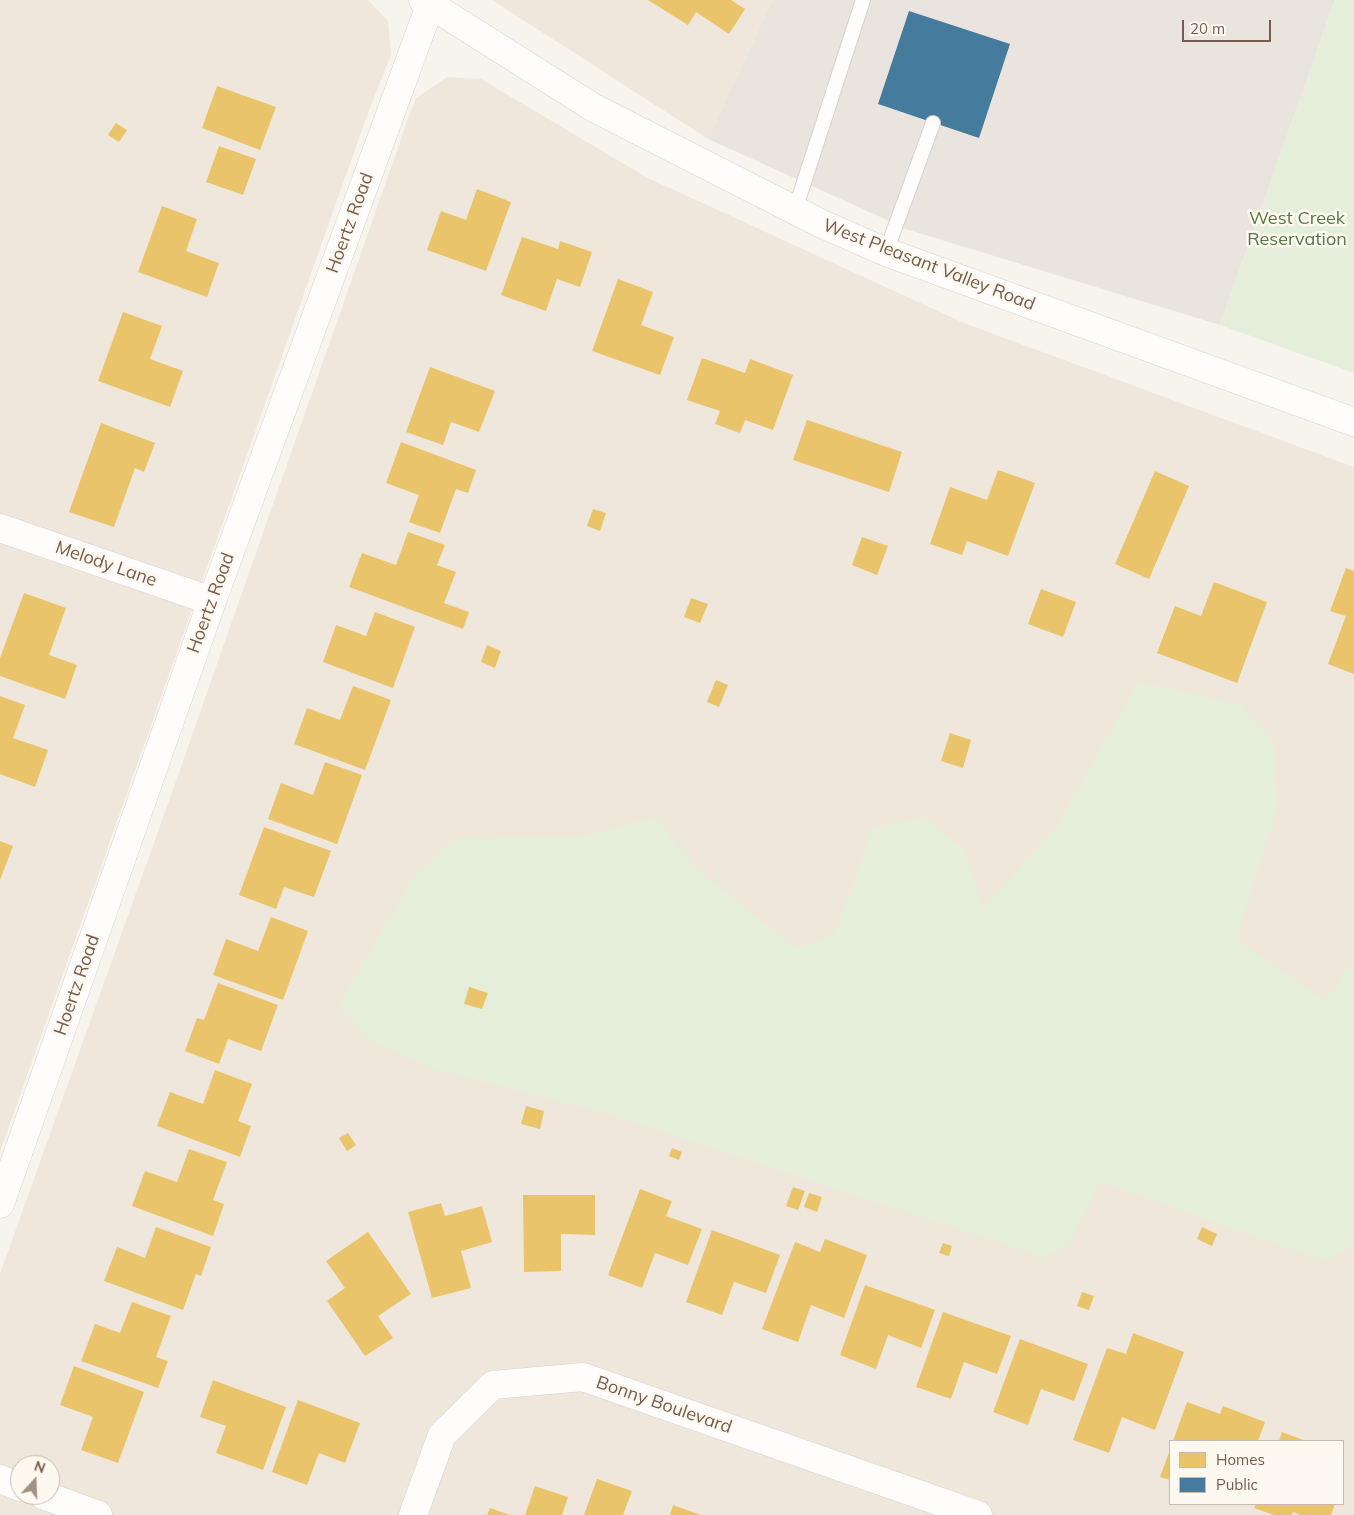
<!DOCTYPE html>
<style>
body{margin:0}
#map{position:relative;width:1354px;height:1515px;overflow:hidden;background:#f7f4ee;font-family:Mulish,sans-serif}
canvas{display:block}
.legend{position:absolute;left:1169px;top:1440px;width:175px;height:65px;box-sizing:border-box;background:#fef9f0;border:1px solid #c7baaf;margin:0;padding:6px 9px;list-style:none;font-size:15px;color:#755c4e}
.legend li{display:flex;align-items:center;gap:10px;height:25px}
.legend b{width:25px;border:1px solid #c7baaf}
.north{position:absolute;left:10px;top:1455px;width:50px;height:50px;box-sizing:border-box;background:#fef9f0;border:1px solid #c7baaf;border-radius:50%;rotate:20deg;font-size:14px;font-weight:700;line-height:20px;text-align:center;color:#755c4e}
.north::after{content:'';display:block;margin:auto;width:18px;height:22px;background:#a29186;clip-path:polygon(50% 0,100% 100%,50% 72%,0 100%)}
.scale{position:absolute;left:1182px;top:20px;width:89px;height:22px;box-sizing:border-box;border:2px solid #755c4e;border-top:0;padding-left:6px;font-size:15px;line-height:18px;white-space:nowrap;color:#755c4e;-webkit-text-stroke:4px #fef9f0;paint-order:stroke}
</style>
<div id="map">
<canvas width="1354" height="1515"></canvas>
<ul class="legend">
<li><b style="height:14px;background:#e9c46a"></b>Homes</li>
<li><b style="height:14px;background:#457b9d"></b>Public</li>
</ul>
<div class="north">N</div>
<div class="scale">20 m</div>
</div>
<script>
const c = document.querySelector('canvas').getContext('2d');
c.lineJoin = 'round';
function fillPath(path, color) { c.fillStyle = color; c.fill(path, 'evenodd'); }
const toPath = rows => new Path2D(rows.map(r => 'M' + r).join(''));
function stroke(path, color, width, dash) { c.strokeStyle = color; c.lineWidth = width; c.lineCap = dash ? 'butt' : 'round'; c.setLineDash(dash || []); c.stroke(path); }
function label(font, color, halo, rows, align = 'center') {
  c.font = font + ' Mulish,sans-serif'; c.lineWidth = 5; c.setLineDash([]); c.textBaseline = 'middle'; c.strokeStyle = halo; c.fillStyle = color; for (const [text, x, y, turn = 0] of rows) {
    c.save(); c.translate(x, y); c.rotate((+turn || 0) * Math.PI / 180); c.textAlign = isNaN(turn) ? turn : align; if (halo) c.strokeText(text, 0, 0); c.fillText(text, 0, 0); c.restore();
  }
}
fillPath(toPath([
 [0,0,368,0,388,21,391,55,368,113,0,1152],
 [492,0,772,0,708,139],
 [447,77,481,79,646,177,964,323,1354,467,1354,1515,0,1515,0,1274,170,798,408,119,416,98],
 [1170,1441,1343,1441,1343,1504,1170,1504],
 [20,1465,50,1465,50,1495,20,1495]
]), '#f0e7dc');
fillPath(toPath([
 [772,0,1335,0,1220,325,909,230,708,139]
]), '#eae4de');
fillPath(toPath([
 [1335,0,1354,0,1354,373,1220,325],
 [1138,682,1241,705,1275,744,1277,810,1236,939,1324,1000,1354,961,1354,1246,1325,1261,1101,1182,1068,1245,1043,1257,603,1112,438,1070,370,1041,339,1004,415,874,455,839,586,836,654,817,699,871,796,948,834,936,873,828,925,817,964,849,983,908,1057,826]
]), '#e5eeda');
fillPath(toPath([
 [648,0,731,0,745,9,729,34,696,12,688,25],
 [217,86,276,107,260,150,202,128],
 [116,123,127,130,119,142,108,135],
 [219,146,256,159,243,195,206,182],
 [477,189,511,202,486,271,427,250,441,211,466,220],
 [162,206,197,219,186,251,219,263,207,297,138,272],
 [522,237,558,249,560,241,592,252,580,287,557,279,546,311,501,295],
 [618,279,653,292,641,325,674,337,660,375,592,351],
 [123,312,162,326,150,359,183,371,170,407,98,381],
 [702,358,745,373,750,359,793,375,773,430,745,420,740,433,715,424,720,411,687,400],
 [430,367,495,391,479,432,451,422,443,445,406,432],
 [807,420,902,452,889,492,793,460],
 [101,423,155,443,144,472,135,468,114,527,69,512],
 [401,442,476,470,468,493,456,489,440,533,409,522,419,495,386,483],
 [998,470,1035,483,1008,556,967,541,962,555,930,544,950,487,987,500],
 [1155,471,1189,486,1149,579,1115,564],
 [593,509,606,513,600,531,587,526],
 [408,532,445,545,437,565,456,572,444,603,469,612,463,629,349,587,362,553,396,565],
 [862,537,888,546,877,575,852,565],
 [1346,568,1354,571,1354,674,1328,664,1346,616,1330,611],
 [1214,582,1267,602,1237,683,1157,653,1175,606,1201,616],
 [1041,589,1076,602,1063,637,1028,624],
 [24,593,66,608,49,655,77,665,65,699,0,676,0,658],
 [691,598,708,604,700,623,684,617],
 [375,612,415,627,393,688,323,662,336,625,366,636],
 [487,645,501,651,495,668,481,662],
 [716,680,728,685,719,707,707,702],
 [353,686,391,700,365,770,294,744,307,708,340,720],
 [0,696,25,705,13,738,48,750,35,787,0,774],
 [950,733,971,740,963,768,941,761],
 [325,762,362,775,337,844,268,819,281,783,313,795],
 [264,827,331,851,314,897,284,887,276,909,239,895],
 [0,841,13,846,0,880],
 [271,917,308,931,283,1000,213,975,226,939,258,951],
 [218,983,278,1005,261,1051,228,1039,219,1064,185,1051,197,1018,204,1020],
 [469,987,488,993,482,1009,464,1004],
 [215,1070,252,1084,238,1121,251,1126,240,1157,157,1126,170,1092,203,1104],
 [526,1106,544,1111,540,1129,521,1124],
 [348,1133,356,1145,347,1151,339,1138],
 [672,1148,682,1152,679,1160,669,1156],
 [189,1149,227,1162,213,1200,224,1204,213,1236,132,1206,145,1171,177,1182],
 [793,1187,805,1191,798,1210,786,1206],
 [640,1189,672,1201,666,1216,702,1229,688,1265,655,1253,642,1288,608,1275],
 [809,1193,822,1197,817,1212,804,1207],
 [523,1195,595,1195,595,1235,561,1234,561,1271,524,1272],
 [441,1203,445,1216,482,1206,492,1242,461,1251,471,1288,432,1298,408,1212],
 [156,1227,211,1247,201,1276,196,1274,183,1310,104,1281,117,1247,145,1258],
 [1202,1227,1217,1234,1212,1246,1197,1239],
 [712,1230,780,1255,766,1293,734,1282,722,1315,686,1302],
 [368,1232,411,1294,378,1316,393,1338,365,1356,327,1301,345,1288,326,1261],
 [825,1239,867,1255,844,1318,811,1305,798,1342,762,1329,795,1242,820,1252],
 [943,1243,952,1246,949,1256,939,1253],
 [865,1285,935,1310,921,1348,888,1335,876,1369,840,1355],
 [1082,1292,1094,1296,1089,1310,1077,1306],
 [132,1302,171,1316,156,1357,168,1361,158,1388,81,1361,95,1324,120,1333],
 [943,1312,1011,1336,997,1374,964,1362,951,1399,916,1387],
 [1133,1333,1184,1352,1155,1430,1122,1417,1109,1453,1073,1440,1107,1348,1126,1354],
 [1020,1339,1088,1364,1074,1401,1041,1389,1028,1425,993,1412],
 [74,1366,144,1392,118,1463,81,1450,93,1417,60,1405],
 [213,1380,286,1407,263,1470,216,1453,226,1426,200,1417],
 [298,1400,360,1423,345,1463,319,1453,307,1485,272,1472],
 [1187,1402,1220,1414,1223,1406,1265,1422,1258,1441,1173,1441],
 [1282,1432,1306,1441,1279,1441],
 [1170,1450,1170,1480,1160,1477],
 [597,1479,632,1491,623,1515,584,1515],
 [535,1486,568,1497,562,1515,525,1515],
 [1256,1504,1335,1504,1331,1515,1300,1515,1293,1512,1292,1515,1274,1515,1254,1508],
 [673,1505,701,1515,670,1515],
 [490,1508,510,1515,487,1515]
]), '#e9c46a');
fillPath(toPath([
 [909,11,1010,44,979,138,878,104]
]), '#457b9d');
const service = toPath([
 [795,210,863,0],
 [886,252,933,123]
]);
const minor = toPath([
 [0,528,212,601],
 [0,1204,212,601,432,0],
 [0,1479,20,1487],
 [43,1495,98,1515],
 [413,1515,442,1435,493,1385,583,1377,978,1515]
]);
const secondary = toPath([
 [423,0,594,108,822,224,886,252,1354,422]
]);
stroke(service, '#d7d1cc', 16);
stroke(minor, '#d7d1cc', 29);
stroke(secondary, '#d7d0ca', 29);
stroke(service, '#fefdfc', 14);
stroke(minor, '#fefdfc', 28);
stroke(secondary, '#fefdfc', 28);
label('18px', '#557947', '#fef9f0', [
 ["West Creek",1297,219],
 ["Reservation",1297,240]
]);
label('18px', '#755c4e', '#fef9f0', [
 ["Hoertz Road",350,223,-70],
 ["West Pleasant Valley Road",929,265,21],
 ["Melody Lane",106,564,19],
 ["Hoertz Road",211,603,-70],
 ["Hoertz Road",77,985,-71],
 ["Bonny Boulevard",664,1405,19]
]);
</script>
